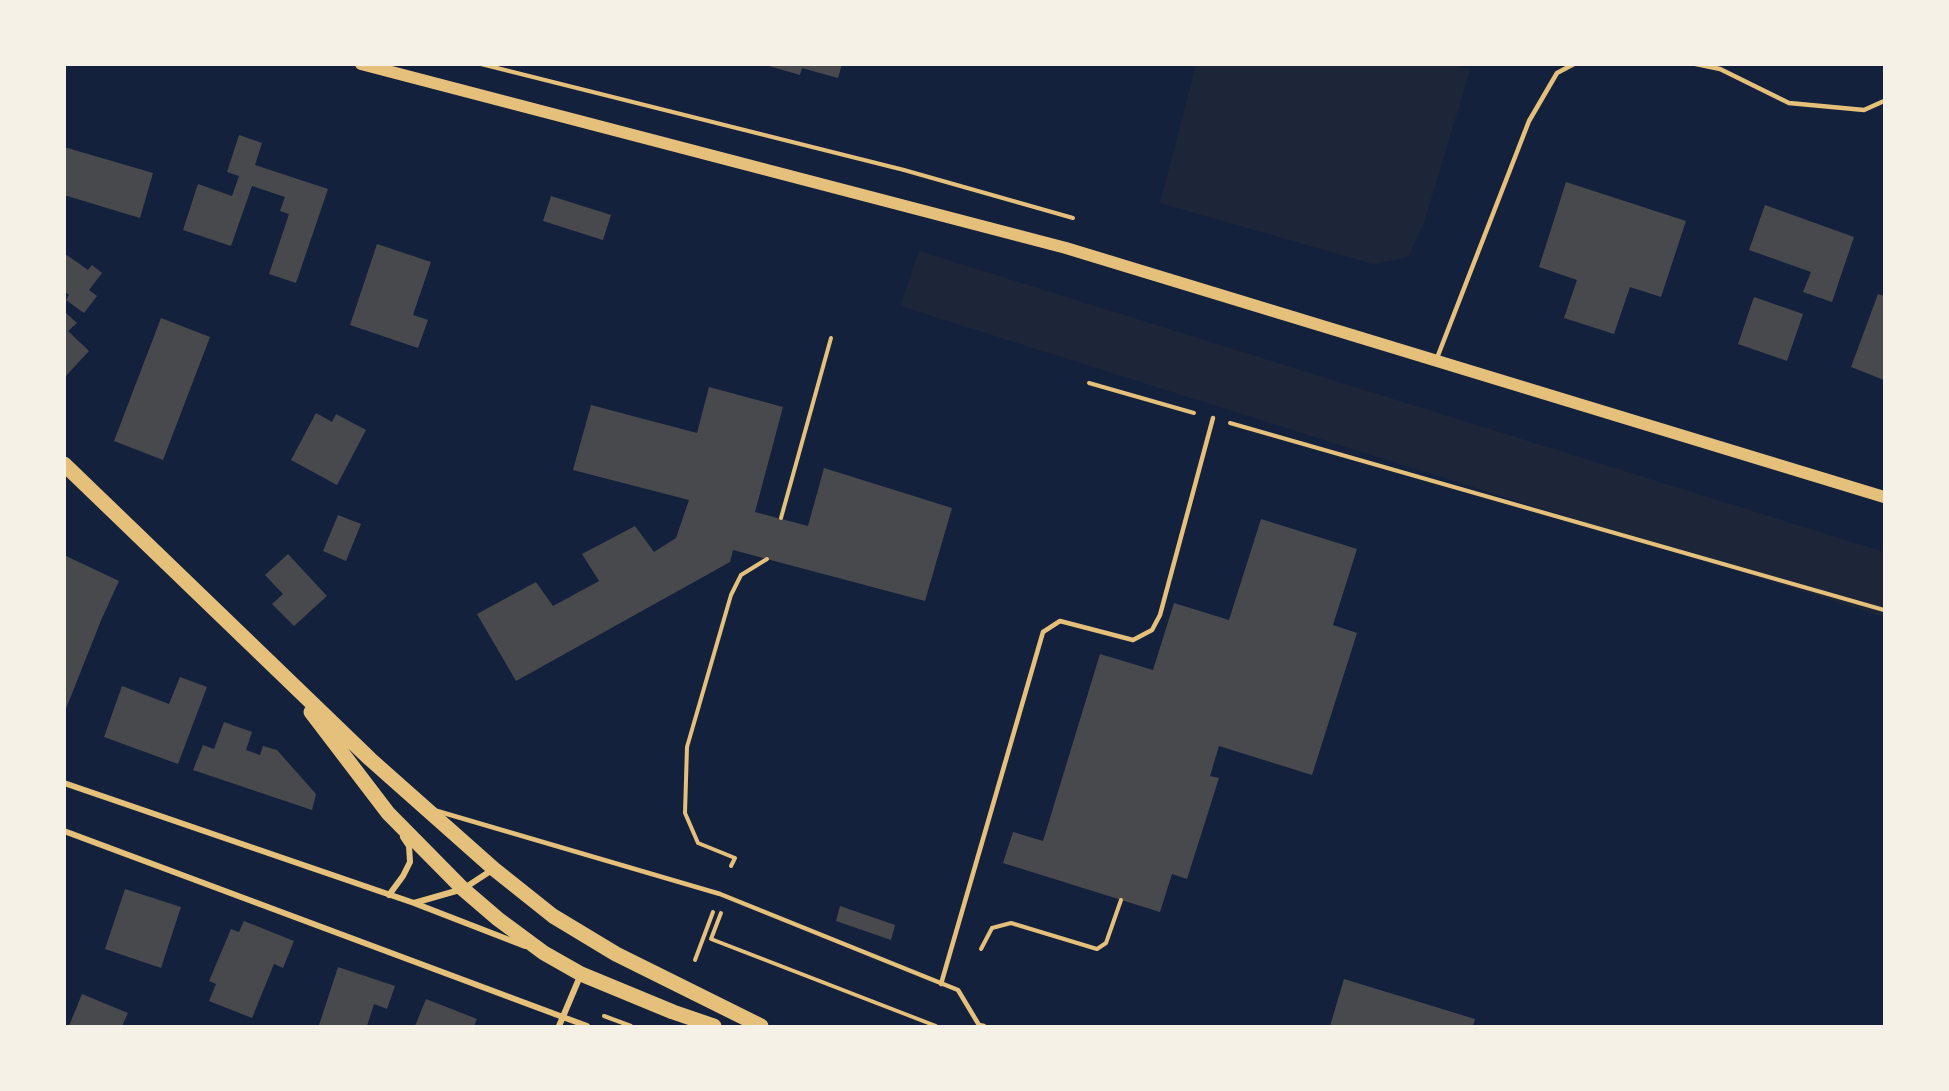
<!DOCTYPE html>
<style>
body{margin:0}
#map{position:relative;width:1949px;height:1091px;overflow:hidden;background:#14213d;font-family:Figtree,sans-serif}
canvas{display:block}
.frame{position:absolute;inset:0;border:66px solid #f6f1e7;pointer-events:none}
</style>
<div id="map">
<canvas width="1949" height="1091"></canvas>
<div class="frame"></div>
</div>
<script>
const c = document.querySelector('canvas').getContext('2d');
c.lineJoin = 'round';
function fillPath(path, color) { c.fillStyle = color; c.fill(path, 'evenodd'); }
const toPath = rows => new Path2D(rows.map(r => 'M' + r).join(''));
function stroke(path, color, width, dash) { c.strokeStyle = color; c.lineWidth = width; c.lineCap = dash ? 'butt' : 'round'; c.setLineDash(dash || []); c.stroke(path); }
fillPath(toPath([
 [1453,65,1470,70,1424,223,1408,257,1373,264,1160,203,1196,65],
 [919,251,1884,552,1884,617,900,306]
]), '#1d2539');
fillPath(toPath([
 [769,64,842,64,838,78,802,68,800,75,769,66],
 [239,135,262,143,255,165,328,189,296,283,269,274,289,214,280,211,285,197,252,186,231,246,183,230,198,184,232,196,239,176,227,172],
 [64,147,153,173,140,218,64,195,66,167,64,166],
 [1566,182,1686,221,1661,297,1630,287,1614,334,1564,318,1577,280,1539,267],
 [551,196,611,215,603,240,543,221],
 [1765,205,1854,237,1832,302,1803,292,1811,272,1749,250],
 [377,244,431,262,413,315,428,320,418,348,350,325],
 [64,253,88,270,92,265,102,273,89,290,97,296,84,313,66,300,69,295,64,291],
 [1878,294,1884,296,1884,380,1851,367],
 [1754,297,1803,314,1787,361,1738,344],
 [64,311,77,323,68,331,89,351,64,378],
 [161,318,210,337,163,460,114,441],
 [709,387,783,407,755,512,808,526,824,468,952,508,925,601,733,550,730,562,516,681,477,614,536,582,553,606,599,581,582,554,635,526,654,552,676,538,689,500,573,470,591,405,697,433],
 [316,413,332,422,336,414,366,430,337,485,291,460],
 [338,515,361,524,346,561,323,551],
 [1261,519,1357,549,1333,625,1357,633,1312,775,1219,746,1210,776,1219,778,1187,879,1172,874,1160,912,1003,863,1013,832,1043,841,1100,654,1153,670,1174,603,1229,620],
 [288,554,327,596,294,626,272,604,283,594,265,575],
 [64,555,119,581,102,618,65,711],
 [180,677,207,687,178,764,104,737,122,686,169,704],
 [224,722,252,732,246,750,260,755,263,746,277,750,316,794,312,810,193,770,203,745,214,749],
 [125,889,181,907,161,968,105,949],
 [840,906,895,925,891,940,836,921],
 [244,921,294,941,283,968,274,964,252,1018,209,1001,216,984,209,981,231,929,239,932],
 [338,967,395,986,387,1009,374,1004,367,1026,324,1026,319,1025],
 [1344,979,1475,1019,1473,1026,1330,1026],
 [82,994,128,1013,122,1026,69,1026],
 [426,999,477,1019,474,1026,415,1026]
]), '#48494c');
stroke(toPath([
 [481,64,904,170,1073,218],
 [1089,383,1194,413],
 [1230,423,1884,610],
 [781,518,831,338],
 [731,866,735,858,698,843,685,813,687,747,731,595,741,575,767,559],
 [721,913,711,939,936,1026],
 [981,949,992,928,1011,923,1097,949,1106,943,1121,900],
 [695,960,713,912],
 [604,1016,631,1026]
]), '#e5c07b', 4);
stroke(toPath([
 [1696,64,1720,69,1789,103,1864,110,1884,101],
 [1437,358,1529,121,1557,73,1574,64],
 [437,811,720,894,958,990,979,1025,984,1026],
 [941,984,1043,632,1060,621,1133,640,1152,630,1160,615,1213,418]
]), '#e5c07b', 4.5);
stroke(toPath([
 [64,783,414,903,463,889,492,870],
 [64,831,587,1026],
 [389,895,403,876,410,862,409,846,403,837],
 [414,903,525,946],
 [559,1026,581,974]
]), '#e5c07b', 6);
stroke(toPath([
 [361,64,1066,248,1884,497]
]), '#e5c07b', 12);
stroke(toPath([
 [64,464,370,759,494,869,553,916,616,954,761,1026],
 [311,712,388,813,463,889,498,919,544,953,581,974,673,1012,714,1026]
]), '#e5c07b', 15);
</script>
